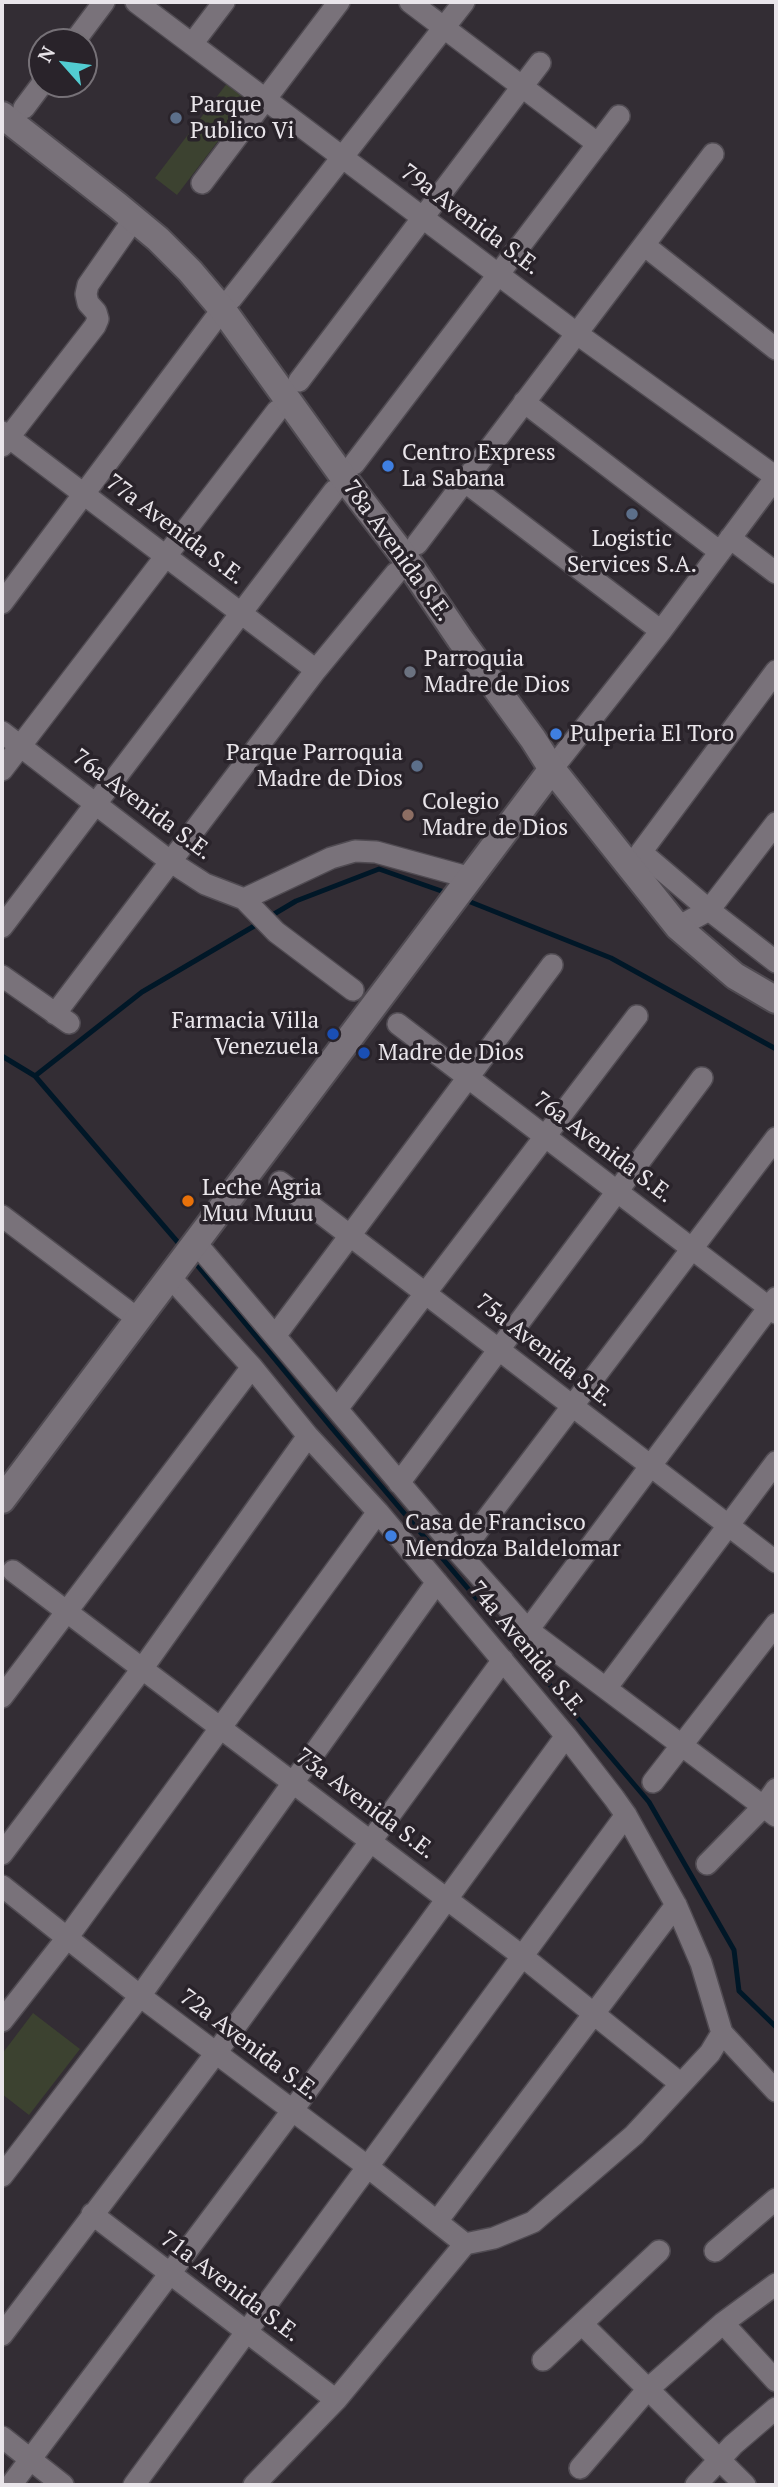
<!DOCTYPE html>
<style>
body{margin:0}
#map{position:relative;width:778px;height:2487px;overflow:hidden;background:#332d34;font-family:"PT Serif",serif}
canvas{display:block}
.frame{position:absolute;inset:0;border:4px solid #e9e5ea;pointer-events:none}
.north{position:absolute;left:28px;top:28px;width:70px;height:70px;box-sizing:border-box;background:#29232a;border:2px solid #767177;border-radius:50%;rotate:298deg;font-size:19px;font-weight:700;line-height:28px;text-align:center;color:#e9e5ea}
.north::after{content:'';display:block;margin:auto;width:24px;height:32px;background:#52ccd1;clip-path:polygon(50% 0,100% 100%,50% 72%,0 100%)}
</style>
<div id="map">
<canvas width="778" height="2487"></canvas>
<div class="frame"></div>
<div class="north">N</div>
</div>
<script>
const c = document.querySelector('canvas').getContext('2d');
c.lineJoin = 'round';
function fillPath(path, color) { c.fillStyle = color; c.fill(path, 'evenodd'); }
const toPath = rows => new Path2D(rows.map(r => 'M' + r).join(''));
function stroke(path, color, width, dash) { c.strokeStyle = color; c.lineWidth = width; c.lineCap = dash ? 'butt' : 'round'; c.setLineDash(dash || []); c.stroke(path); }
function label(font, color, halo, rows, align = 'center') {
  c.font = font + ' "PT Serif",serif'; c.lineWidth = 7; c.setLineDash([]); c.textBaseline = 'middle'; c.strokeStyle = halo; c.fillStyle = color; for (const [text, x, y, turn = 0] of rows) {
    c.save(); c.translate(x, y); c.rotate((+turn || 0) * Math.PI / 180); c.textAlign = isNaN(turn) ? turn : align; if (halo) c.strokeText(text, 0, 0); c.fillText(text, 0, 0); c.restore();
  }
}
fillPath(toPath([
 [228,82,250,99,177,195,155,178],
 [33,2013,80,2049,29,2115,2,2094,2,2054]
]), '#3c4230');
stroke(toPath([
 [463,899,611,958,776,1049],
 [269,917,296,901,379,869,447,893],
 [2,1056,35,1076,181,1246],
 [35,1076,142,992,261,922],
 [192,1259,331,1427,649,1802,734,1950,739,1991,776,2027]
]), '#001727', 5);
const minor = toPath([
 [136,2,576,333,776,477],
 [410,2,598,144],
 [74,42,104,2],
 [192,44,224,2],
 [24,108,42,84],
 [202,183,339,2],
 [644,245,776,349],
 [231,299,464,2],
 [299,381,540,63],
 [524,402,720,552],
 [2,432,316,670],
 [2,446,95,326,98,319,96,312,88,303,86,294,88,285,134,219],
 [354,464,619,116],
 [464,481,661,631],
 [730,538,776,573],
 [417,544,713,154],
 [2,603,215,319],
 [2,732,171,862,205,884,244,899,276,932,353,990],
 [552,769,661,631,776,477],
 [2,770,277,411],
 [641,852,709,910,776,823],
 [630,867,776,671],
 [244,899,331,858,355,851,376,852,471,878],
 [2,927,334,491],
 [678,927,709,910,776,962],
 [2,976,69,1023],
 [55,1014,316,670,396,573],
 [398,1024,776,1313],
 [280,1182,776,1562],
 [2,1216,138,1319],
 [196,1243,460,1554,528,1630,776,1816],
 [170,1277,252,1367,308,1436,378,1512,566,1736,614,1798,626,1815,676,1905,701,1963,722,2033,776,2091],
 [275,1336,552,965],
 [337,1409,637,1016],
 [399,1483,702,1078],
 [460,1554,776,1138],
 [13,1571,522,1956,681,2084],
 [528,1630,776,1298],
 [607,1687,776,1462],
 [2,1697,252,1367],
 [653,1782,776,1624],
 [2,1854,142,1669,308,1436],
 [707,1864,764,1806,776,1789],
 [2,1886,140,1996,368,2167,465,2244],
 [2,2021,67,1938,378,1512],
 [2,2176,140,1996,437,1582],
 [92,2214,336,2400],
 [438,2220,676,1905],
 [715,2251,776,2199],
 [723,2323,776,2381],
 [582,2324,745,2485],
 [2,2335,216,2053,503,1660],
 [543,2360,659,2251],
 [2,2437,63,2485],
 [580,2468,648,2389,723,2323,776,2284],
 [11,2485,292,2111,566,1736],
 [134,2485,626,1815],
 [254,2485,336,2400,465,2244,494,2238,533,2222,634,2135,710,2053,722,2033],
 [696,2485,733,2445,776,2408]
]);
const tertiary = toPath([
 [2,115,117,205,158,239,190,271,223,310,344,478,406,559,460,639,533,739,552,769,630,867,678,927,735,976,776,1000],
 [2,1500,552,769]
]);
stroke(minor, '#504b52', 24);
stroke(tertiary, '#504b52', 30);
stroke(minor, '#79727a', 21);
stroke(tertiary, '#79727a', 26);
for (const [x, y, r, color] of [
 [176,118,7,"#5c6f8a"],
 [388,466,7,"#3f7fe0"],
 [632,514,7,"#5c6f8a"],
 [410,672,7,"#6b7280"],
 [556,734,7,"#3f7fe0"],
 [417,766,7,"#5c6f8a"],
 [408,815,7,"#8d6e63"],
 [333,1034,7,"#1a4fb4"],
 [364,1053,7,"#1a4fb4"],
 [188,1201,7,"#e8710a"],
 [391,1536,7,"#3f7fe0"]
]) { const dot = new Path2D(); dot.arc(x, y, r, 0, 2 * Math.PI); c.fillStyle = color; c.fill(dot); stroke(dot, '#29232a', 2.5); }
label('23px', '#e9e5ea', '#29232a', [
 ["Parque",190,105],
 ["Publico Vi",190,131],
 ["Centro Express",402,453],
 ["La Sabana",402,479],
 ["Logistic",632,539,"center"],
 ["Services S.A.",632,565,"center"],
 ["Parroquia",424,659],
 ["Madre de Dios",424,685],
 ["Pulperia El Toro",570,734],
 ["Parque Parroquia",403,753,"right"],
 ["Madre de Dios",403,779,"right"],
 ["Colegio",422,802],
 ["Madre de Dios",422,828],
 ["Farmacia Villa",319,1021,"right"],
 ["Venezuela",319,1047,"right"],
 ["Madre de Dios",378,1053],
 ["Leche Agria",202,1188],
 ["Muu Muuu",202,1214],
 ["Casa de Francisco",405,1523],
 ["Mendoza Baldelomar",405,1549]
], 'left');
label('23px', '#e9e5ea', '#29232a', [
 ["79a Avenida S.E.",470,220,37],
 ["77a Avenida S.E.",175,530,37],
 ["78a Avenida S.E.",397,551,54],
 ["76a Avenida S.E.",142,805,37],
 ["76a Avenida S.E.",603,1148,37],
 ["75a Avenida S.E.",544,1351,38],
 ["74a Avenida S.E.",527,1649,50],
 ["73a Avenida S.E.",365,1804,37],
 ["72a Avenida S.E.",249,2045,37],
 ["71a Avenida S.E.",230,2287,37]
]);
</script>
